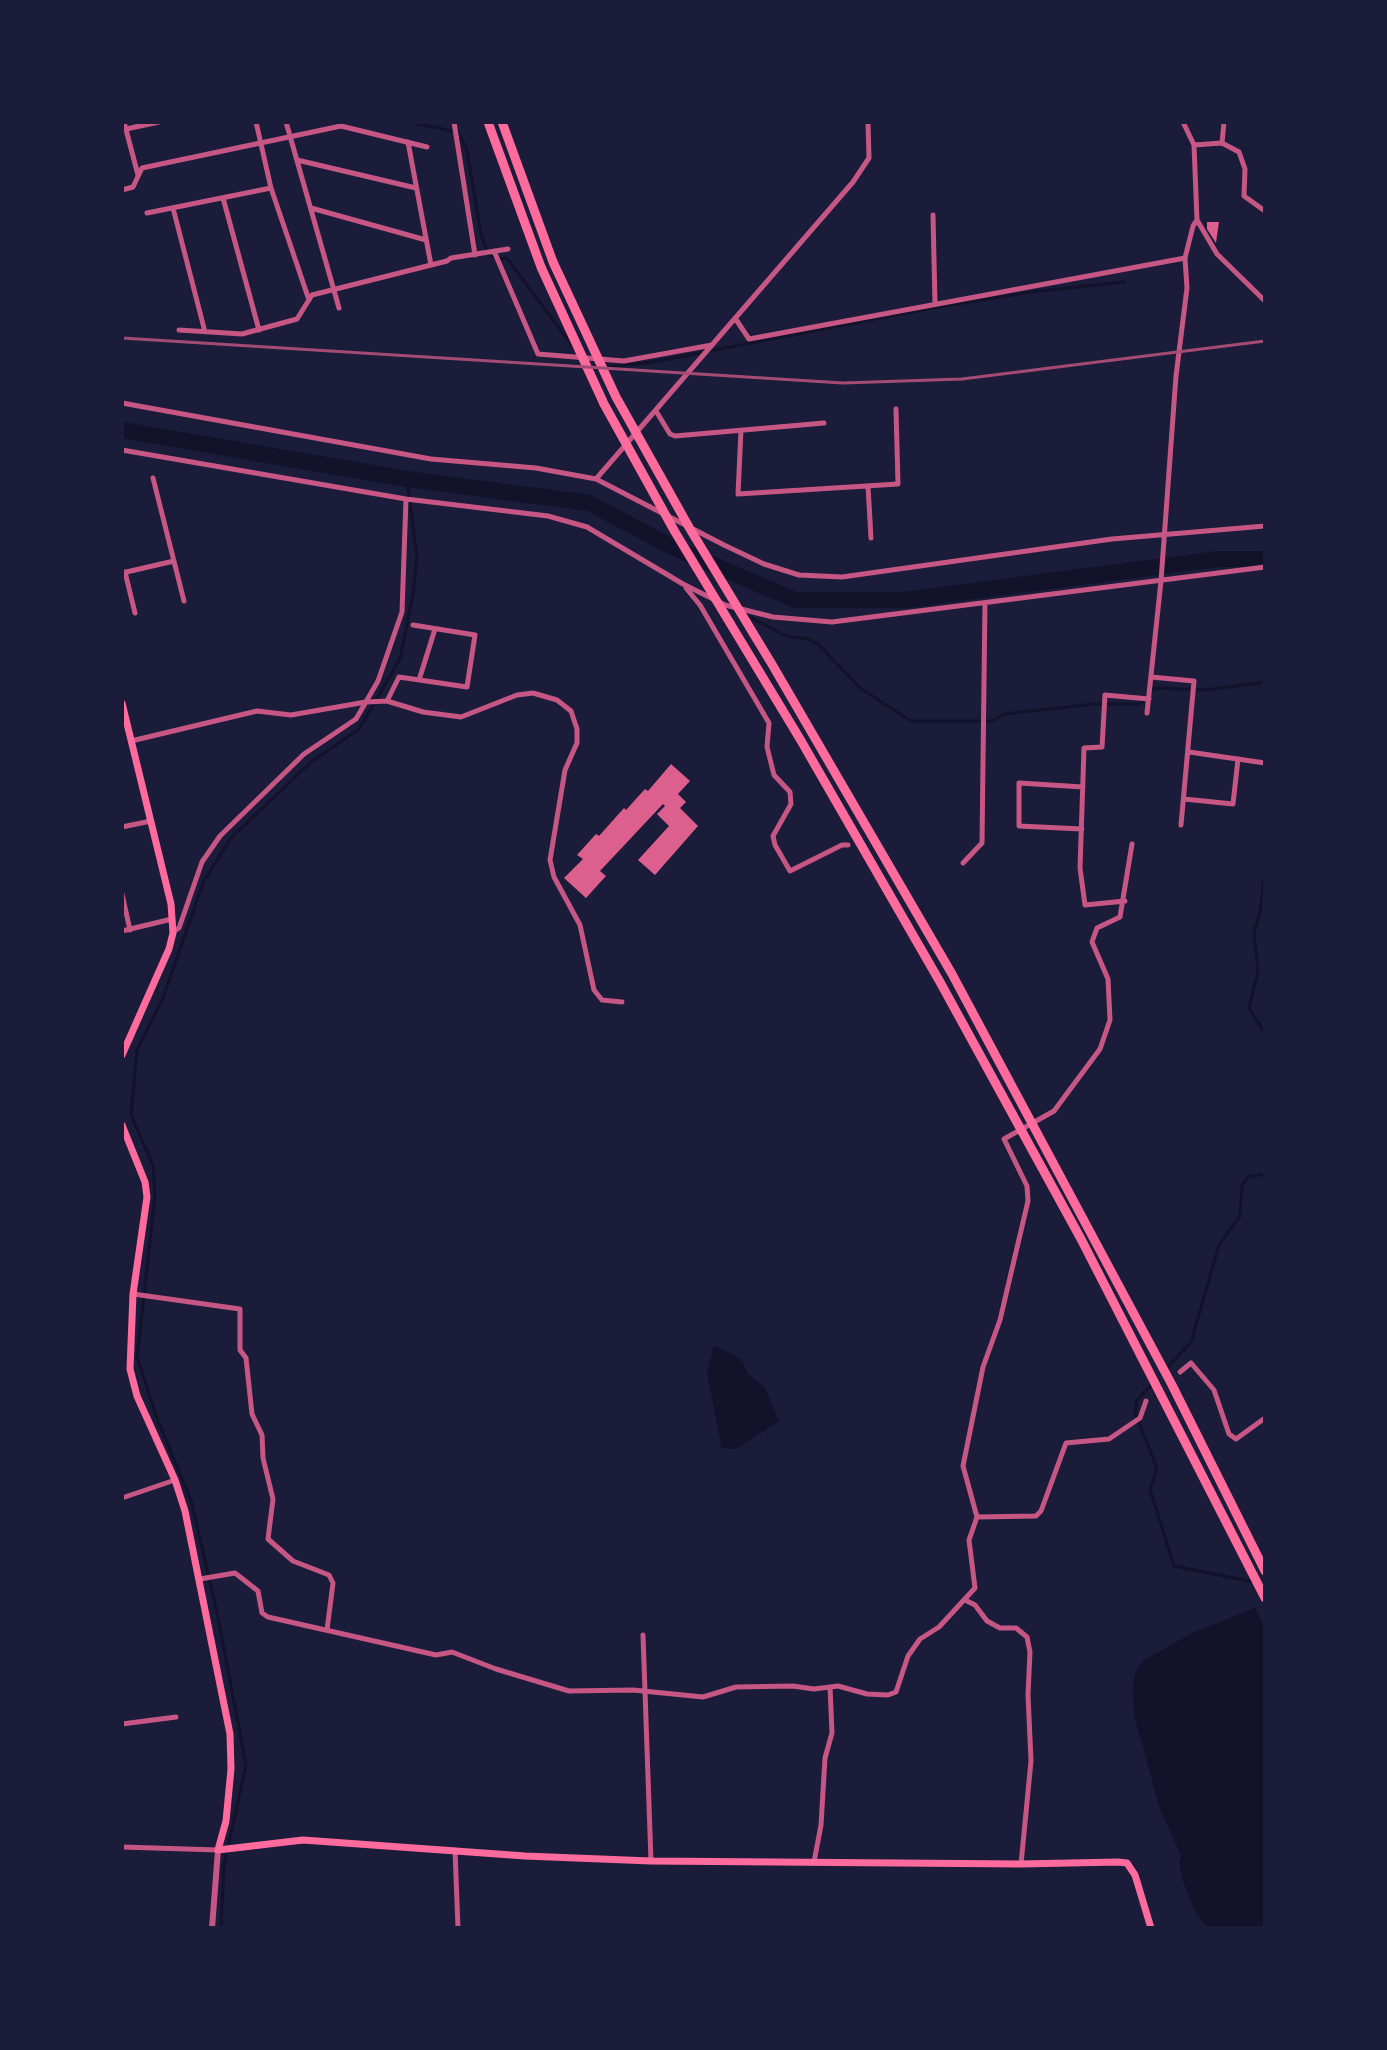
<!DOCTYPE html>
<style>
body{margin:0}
#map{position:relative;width:1387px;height:2050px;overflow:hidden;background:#1b1b3a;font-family:"Exo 2",sans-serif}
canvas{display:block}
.frame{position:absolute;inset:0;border:124px solid #1b1b3a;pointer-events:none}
</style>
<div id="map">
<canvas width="1387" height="2050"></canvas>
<div class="frame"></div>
</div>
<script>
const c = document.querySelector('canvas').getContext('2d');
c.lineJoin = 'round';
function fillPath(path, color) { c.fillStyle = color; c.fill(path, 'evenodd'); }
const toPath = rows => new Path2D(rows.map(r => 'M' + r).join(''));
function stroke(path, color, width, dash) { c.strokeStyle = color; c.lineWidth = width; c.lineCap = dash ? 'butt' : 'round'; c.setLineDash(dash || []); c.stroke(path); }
fillPath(toPath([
 [714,1345,742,1360,747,1373,765,1388,779,1421,736,1449,722,1448,707,1374],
 [1255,1608,1265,1628,1265,1928,1208,1928,1196,1913,1182,1879,1179,1862,1181,1856,1160,1809,1134,1715,1133,1685,1136,1671,1143,1661,1192,1633]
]), '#12122b');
stroke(toPath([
 [409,122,458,132,467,150,481,235,489,255,497,259,507,258,574,348],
 [591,369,653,362,927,309,1030,292,1124,282],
 [746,615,786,636,808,639,818,644,860,688,911,721,992,721,1005,714,1095,704,1140,704,1143,700],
 [1151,692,1154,688,1206,690,1265,682],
 [1265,870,1260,912,1254,933,1258,971,1249,1008,1265,1033],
 [1265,1070,1265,1088],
 [1167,1368,1191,1342,1219,1245,1240,1216,1242,1185,1248,1177,1265,1174],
 [1151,1385,1137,1400,1135,1413,1157,1468,1150,1489,1174,1566,1254,1582],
 [221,1928,224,1865,246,1765,217,1612,191,1500,158,1421,137,1357,155,1197,153,1165,131,1115,137,1050,163,998,203,883,230,839,311,762,359,729,400,659,413,594,417,558,407,479]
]), '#12122b', 3);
stroke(toPath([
 [122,430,407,479,589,503,672,547,795,600,904,600,1218,559,1265,559]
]), '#12122b', 16);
fillPath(toPath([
 [1207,222,1219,222,1216,243,1207,229],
 [671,764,690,781,678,794,686,802,680,808,698,826,655,875,638,860,669,826,657,814,665,806,663,804,600,871,606,876,586,898,564,878,583,859,577,855,596,834,599,836,624,808,626,810,645,789,648,791]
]), '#dd5f8e');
stroke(toPath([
 [124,122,138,175],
 [256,122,271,188,309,300],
 [286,122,339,308],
 [454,122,475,255],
 [1183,122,1194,145,1197,220,1217,254,1265,301],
 [126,129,159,122],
 [408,142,431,265],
 [1222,143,1224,122],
 [1194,145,1222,143,1239,152,1245,169,1244,196,1265,211],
 [297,160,416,188],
 [122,190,133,187,142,168,341,126,427,147],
 [223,198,259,330],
 [173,208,205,332],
 [311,208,426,240],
 [147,213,271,188],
 [933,215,935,304],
 [494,251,538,354,624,361,712,345],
 [735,318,749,339,1185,258,1193,226,1197,220],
 [179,330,242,334,297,319,312,295,447,261,451,258,508,249],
 [122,403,431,459,536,468,596,479,724,545,764,564,799,575,842,577,1112,539,1265,526],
 [656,411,670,434,675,436,824,423],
 [741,430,738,494,898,484,896,409],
 [122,450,406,499,548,516,587,527,683,584,725,605,773,617,832,622,1265,567],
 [153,478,184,601],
 [596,479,853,182,869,158,868,122],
 [868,486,871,538],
 [125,572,135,613],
 [122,573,174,561],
 [686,588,700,605,769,723,767,747,774,775,790,792,791,804,773,836,775,845,790,871,842,845,848,845],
 [1151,677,1194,681,1181,825],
 [419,680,435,629],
 [387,701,399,677,467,687,475,635,413,625],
 [1147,713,1161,581,1176,376,1187,288,1185,258],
 [131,741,257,711,291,715,366,702,387,701,423,712,461,717,517,695,533,693,557,700,571,711,577,729,577,743,565,770,550,860,554,877,580,925,594,990,602,1000,622,1002],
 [1189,752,1265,763],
 [1184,799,1233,804,1238,759],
 [122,827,151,821],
 [1082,829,1019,826,1019,783,1083,787],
 [963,863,982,843,985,603],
 [122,894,130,930],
 [1125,901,1085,905,1080,868,1084,748,1102,747,1105,695,1149,699],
 [122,931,172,919],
 [173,932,179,928,202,862,220,836,304,754,356,719,378,681,402,612,406,499],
 [133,1294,240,1309,240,1350,246,1358,252,1414,262,1435,263,1458,273,1499,268,1539,293,1561,329,1575,333,1583,327,1630],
 [1180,1372,1191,1363,1214,1390,1229,1434,1236,1439,1265,1418],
 [122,1498,175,1480],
 [977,1517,1036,1516,1041,1511,1066,1443,1109,1439,1140,1418,1146,1401],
 [200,1579,235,1573,258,1591,262,1613,268,1617,436,1655,452,1652,496,1669,569,1691,633,1690,703,1697,736,1687,793,1686,814,1689,838,1686,867,1694,888,1695,896,1692,908,1656,920,1639,939,1627,975,1588,969,1540,977,1517,963,1466,983,1367,1000,1320,1028,1201,1027,1186,1004,1139,1054,1111,1100,1049,1110,1020,1108,979,1092,942,1097,928,1120,917,1132,844],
 [965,1600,975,1605,987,1621,1000,1628,1016,1628,1027,1637,1030,1652,1028,1695,1031,1761,1021,1864],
 [643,1635,651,1861],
 [122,1724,176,1717],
 [122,1847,218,1850],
 [455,1850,458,1928],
 [814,1862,821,1825,825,1758,832,1733,830,1687]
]), '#c65784', 5);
stroke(toPath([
 [212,1928,218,1850]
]), '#c65784', 6);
stroke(toPath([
 [122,703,171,904,173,933,169,949,122,1055],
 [122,1125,145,1182,147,1197,133,1294,130,1369,137,1396,175,1480,185,1511,230,1734,231,1769,226,1821,218,1850,303,1840,525,1856,651,1861,1021,1864,1118,1862,1127,1863,1135,1875,1151,1928]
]), '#ff6b9d', 7);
stroke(toPath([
 [488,122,541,267,604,404,675,532,800,739,940,982,1081,1239,1265,1598],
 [502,122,553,262,616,397,690,529,773,666,952,974,1172,1385,1265,1571]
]), '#ff6b9d', 9);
stroke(toPath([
 [122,338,843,383,962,379,1265,341]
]), '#a44b75', 3);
</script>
